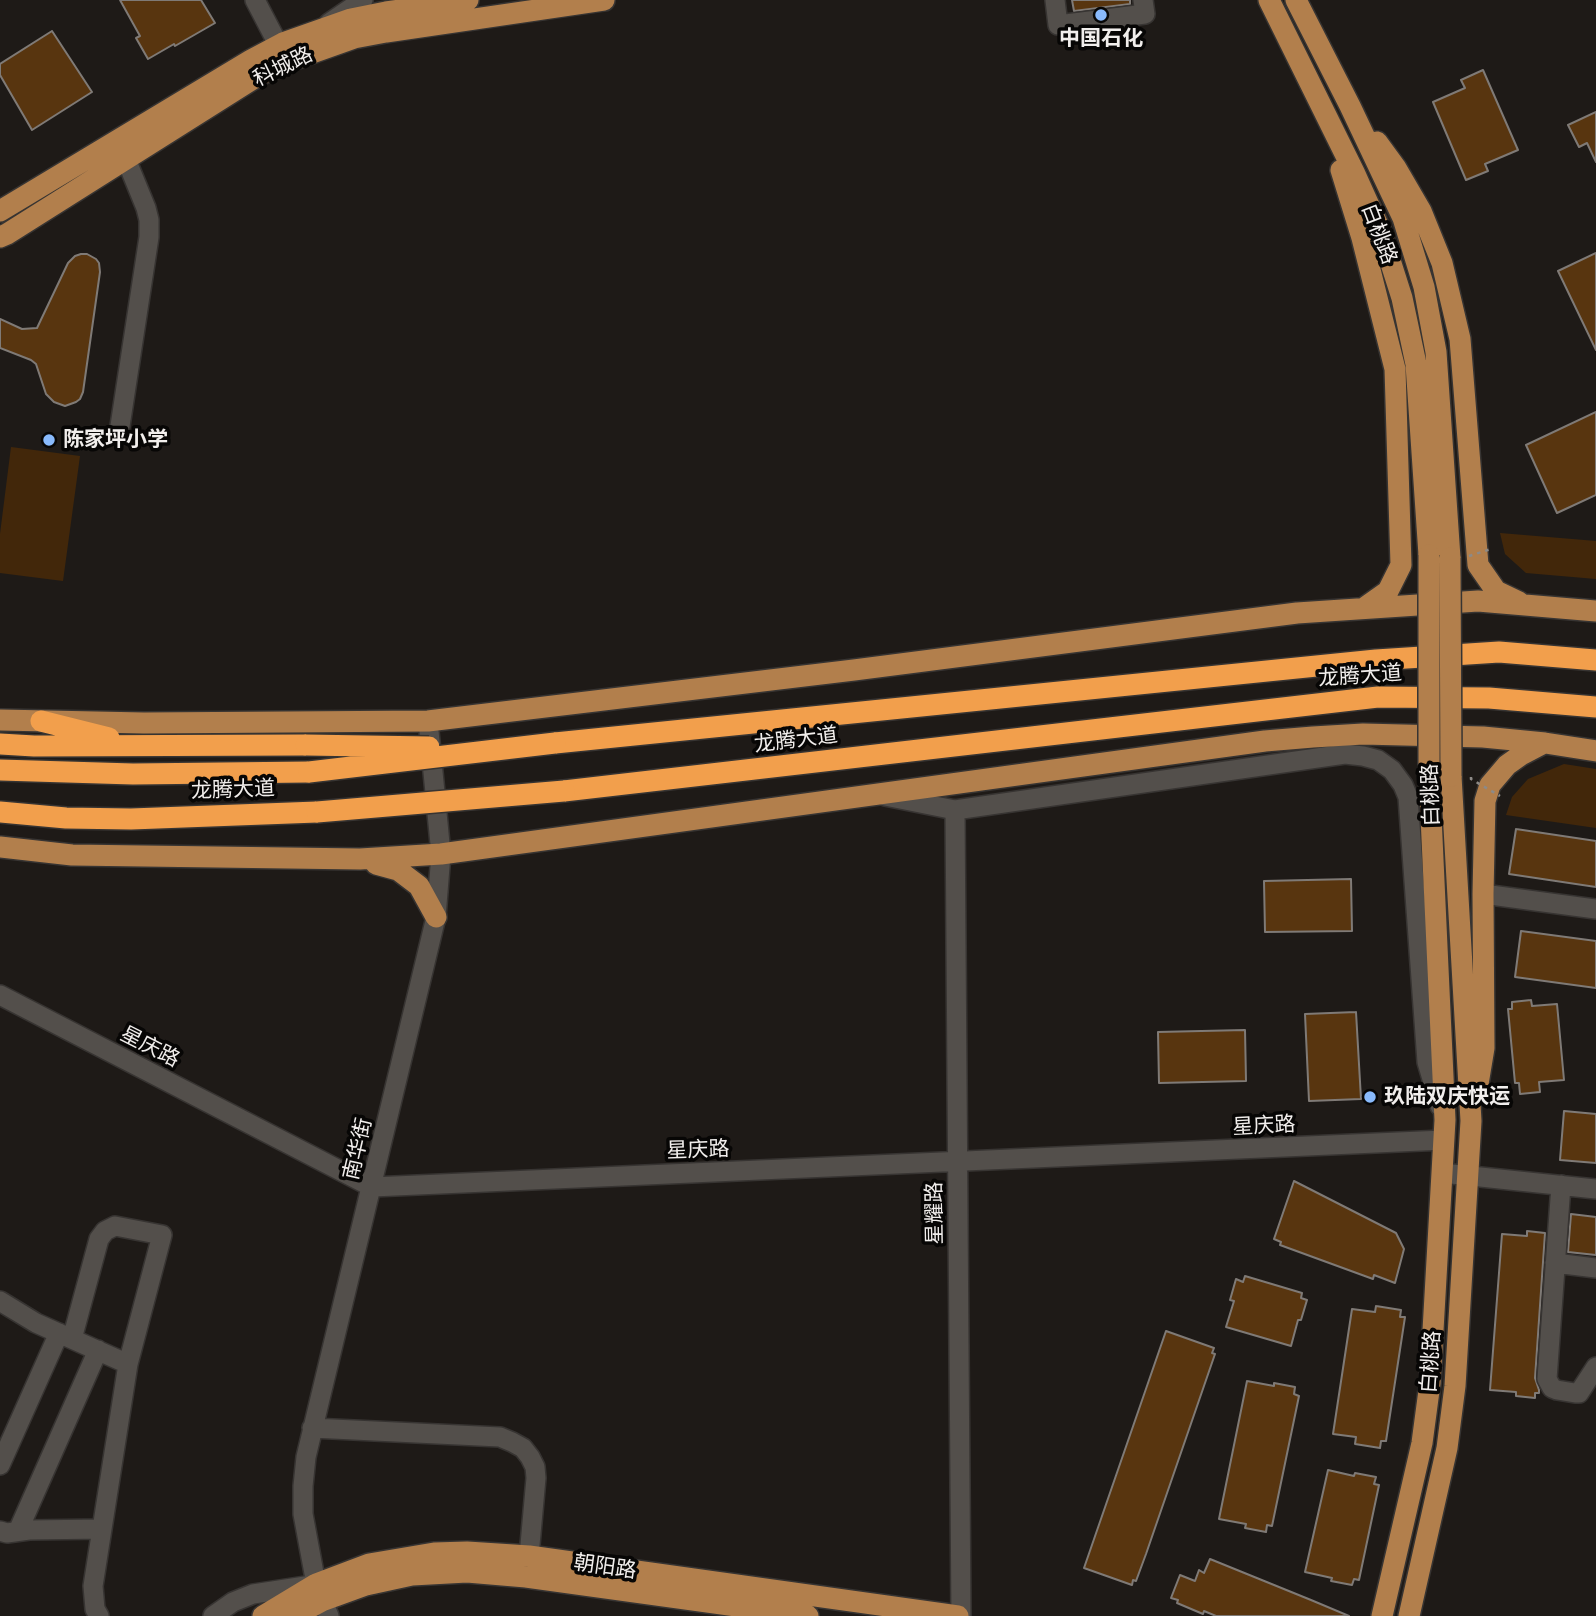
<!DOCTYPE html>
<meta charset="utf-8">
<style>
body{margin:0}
canvas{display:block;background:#1e1a17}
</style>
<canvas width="1596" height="1616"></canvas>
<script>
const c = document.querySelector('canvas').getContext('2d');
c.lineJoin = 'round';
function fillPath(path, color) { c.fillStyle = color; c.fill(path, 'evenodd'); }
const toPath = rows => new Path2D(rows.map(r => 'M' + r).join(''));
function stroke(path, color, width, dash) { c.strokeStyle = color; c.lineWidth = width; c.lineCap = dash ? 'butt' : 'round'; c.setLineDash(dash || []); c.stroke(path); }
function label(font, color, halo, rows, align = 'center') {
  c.font = font + ' Raleway,"Noto Sans SC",sans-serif'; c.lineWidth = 7; c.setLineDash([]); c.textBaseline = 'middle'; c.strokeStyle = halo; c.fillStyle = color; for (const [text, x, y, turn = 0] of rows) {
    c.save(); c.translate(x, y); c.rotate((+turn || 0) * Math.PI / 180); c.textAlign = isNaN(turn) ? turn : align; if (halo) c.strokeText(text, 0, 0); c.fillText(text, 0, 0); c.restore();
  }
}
fillPath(toPath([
 [11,447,80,456,63,581,0,573,0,534],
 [1500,533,1596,541,1596,579,1526,573,1505,554],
 [1564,764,1596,769,1596,828,1506,815,1512,797,1528,779]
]), '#42270a');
const building = toPath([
 [120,0,201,0,215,23,175,46,174,44,148,59,136,38,140,36,120,0],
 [1072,0,1130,0,1130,4,1074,11,1072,0],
 [1134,28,1135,32,1078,41,1077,35,1134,28],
 [52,31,92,92,32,130,0,75,0,64,52,31],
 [1483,70,1518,150,1485,164,1488,171,1466,180,1433,102,1465,88,1461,80,1483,70],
 [1596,112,1596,162,1587,143,1579,147,1568,125,1596,112],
 [1596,253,1596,350,1558,271,1596,253],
 [81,254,87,254,96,259,99,263,100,272,83,392,80,399,76,402,65,406,54,402,46,394,36,364,31,360,0,348,0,319,22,329,37,328,68,263,75,256,81,254],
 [1596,412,1596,495,1557,513,1526,445,1596,412],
 [1516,829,1596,841,1596,887,1509,874,1516,829],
 [1351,879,1352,931,1265,932,1264,881,1351,879],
 [1521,931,1596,941,1596,988,1515,977,1521,931],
 [1531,1000,1532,1006,1557,1004,1564,1080,1539,1082,1540,1092,1520,1094,1519,1083,1515,1083,1508,1009,1512,1009,1512,1002,1531,1000],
 [1356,1012,1361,1099,1309,1101,1305,1014,1356,1012],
 [1245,1030,1246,1081,1159,1083,1158,1032,1245,1030],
 [1564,1111,1596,1114,1596,1163,1560,1160,1564,1111],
 [1294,1181,1396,1233,1404,1249,1395,1283,1374,1275,1373,1279,1280,1245,1281,1242,1274,1239,1294,1181],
 [1571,1214,1596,1217,1596,1255,1568,1252,1571,1214],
 [1527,1231,1545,1233,1535,1378,1539,1390,1539,1393,1535,1393,1535,1398,1516,1396,1516,1392,1490,1390,1502,1234,1527,1236,1527,1231],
 [1245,1276,1302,1293,1301,1298,1307,1300,1301,1320,1298,1320,1291,1346,1226,1327,1234,1301,1230,1300,1236,1279,1243,1282,1245,1276],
 [1376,1306,1401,1310,1400,1317,1405,1317,1386,1441,1381,1441,1380,1448,1355,1444,1356,1437,1333,1434,1352,1309,1375,1312,1376,1306],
 [1166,1331,1214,1348,1212,1353,1215,1354,1146,1554,1136,1581,1133,1580,1132,1585,1084,1568,1166,1331],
 [1247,1381,1274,1386,1274,1383,1295,1387,1294,1394,1299,1396,1272,1526,1267,1525,1266,1532,1245,1528,1246,1524,1219,1519,1247,1381],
 [1328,1470,1354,1476,1355,1473,1376,1477,1374,1484,1379,1485,1359,1580,1354,1579,1352,1585,1331,1581,1332,1578,1305,1572,1328,1470],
 [1210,1559,1311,1600,1349,1616,1216,1616,1204,1611,1203,1614,1177,1603,1178,1600,1171,1598,1180,1575,1195,1581,1199,1570,1204,1573,1210,1559]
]);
fillPath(building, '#58350f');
stroke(building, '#7f7a76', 2);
const minor = toPath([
 [255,0,279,46],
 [1055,0,1058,25,1145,14,1143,0],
 [329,23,363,0],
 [120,426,149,237,149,220,146,208,126,159],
 [885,796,955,810,1345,754,1363,756,1378,760,1392,770,1403,785,1408,797,1427,1062,1440,1106],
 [955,810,961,1616],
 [1483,894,1596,909],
 [0,995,372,1187,1444,1140],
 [1442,1173,1596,1189],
 [1561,1185,1547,1379,1552,1388,1557,1390,1575,1393,1579,1393,1596,1367],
 [1555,1263,1596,1268],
 [0,1301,36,1323,128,1364],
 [72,1339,99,1239,105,1231,115,1226,162,1235,128,1364,93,1586,95,1609,99,1616],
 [312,1428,500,1437,512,1442,523,1448,530,1457,535,1467,536,1478,529,1556],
 [0,1465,59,1333],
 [0,1531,7,1533,29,1530,102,1529],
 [18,1531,98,1350],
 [213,1616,233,1602,253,1594,312,1585],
 [329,1616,316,1584,303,1514,303,1486,306,1457,436,917,441,854,428,721]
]);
const major = toPath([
 [1269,0,1355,174,1381,232,1402,298,1416,364,1429,555],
 [1296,0,1350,106,1403,218,1424,287,1436,352,1450,558],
 [1377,142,1396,168,1421,211,1442,263,1460,339,1478,565,1496,591,1519,602],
 [1341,170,1362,238,1395,369,1401,565,1388,591,1364,608],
 [0,211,251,60,283,43,351,19,386,12,468,0],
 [0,237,7,234,259,75,292,60,354,38,386,32,604,0],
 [0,720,144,723,428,721,854,670,1297,613,1478,601,1596,611],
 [0,847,72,855,360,859,441,854,1265,741,1313,737,1363,734,1483,737,1545,743,1596,751],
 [376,864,398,870,419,886,436,917],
 [1478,1084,1484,1048,1483,894,1485,801,1490,785,1507,765,1521,755,1544,743],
 [263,1616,316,1584,369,1564,434,1553,467,1552,529,1556,958,1616],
 [294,1616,322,1601,366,1585,412,1575,467,1572,526,1577,808,1616],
 [1382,1616,1422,1443,1430,1383,1445,1120,1429,773],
 [1409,1616,1447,1448,1455,1386,1471,1121,1451,776]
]);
const highway = toPath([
 [41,721,109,738],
 [555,743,1376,660,1499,652,1596,660],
 [0,744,34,746,306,745],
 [0,770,133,774,309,772],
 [564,791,1378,697,1489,698,1596,707],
 [0,812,66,818,131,819,317,812]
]);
stroke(minor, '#373432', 22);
stroke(major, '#373432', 24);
stroke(highway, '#373432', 24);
stroke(minor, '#534f4b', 19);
stroke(major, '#b27f4c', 21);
stroke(highway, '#f29f4c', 21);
const majorBridge = toPath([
 [1429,555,1429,773],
 [1450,558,1451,776]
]);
const highwayBridge = toPath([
 [306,745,429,747],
 [309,772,555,743],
 [317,812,564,791]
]);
stroke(majorBridge, '#373432', 24, []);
stroke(highwayBridge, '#373432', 24, []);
stroke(toPath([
 [1469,556,1491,549],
 [1471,777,1471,779,1500,796]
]), '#8d8a87', 2.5, [3.5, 5]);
stroke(majorBridge, '#b27f4c', 21);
stroke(highwayBridge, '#f29f4c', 21);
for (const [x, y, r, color] of [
 [1101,15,7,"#89bafc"],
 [49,440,7,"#89bafc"],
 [1370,1097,7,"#89bafc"]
]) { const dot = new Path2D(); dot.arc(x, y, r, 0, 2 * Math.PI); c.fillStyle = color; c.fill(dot); stroke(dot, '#070605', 2.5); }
label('bold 21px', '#f1eeec', '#070605', [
 ["中国石化",1101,39,"center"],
 ["陈家坪小学",63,440],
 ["玖陆双庆快运",1384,1097]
], 'left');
label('21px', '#f1eeec', '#070605', [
 ["科城路",283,67,-26],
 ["白桃路",1379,234,69],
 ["龙腾大道",1360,676,-4],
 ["龙腾大道",796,740,-7],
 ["龙腾大道",233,790,-2],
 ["白桃路",1431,795,-92],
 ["星庆路",150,1047,27],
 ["星庆路",1264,1126,-3],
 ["南华街",358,1149,-77],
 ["星庆路",698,1150,-2],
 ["星耀路",935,1213,-91],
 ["白桃路",1431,1362,-86],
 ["朝阳路",605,1567,8]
]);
</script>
